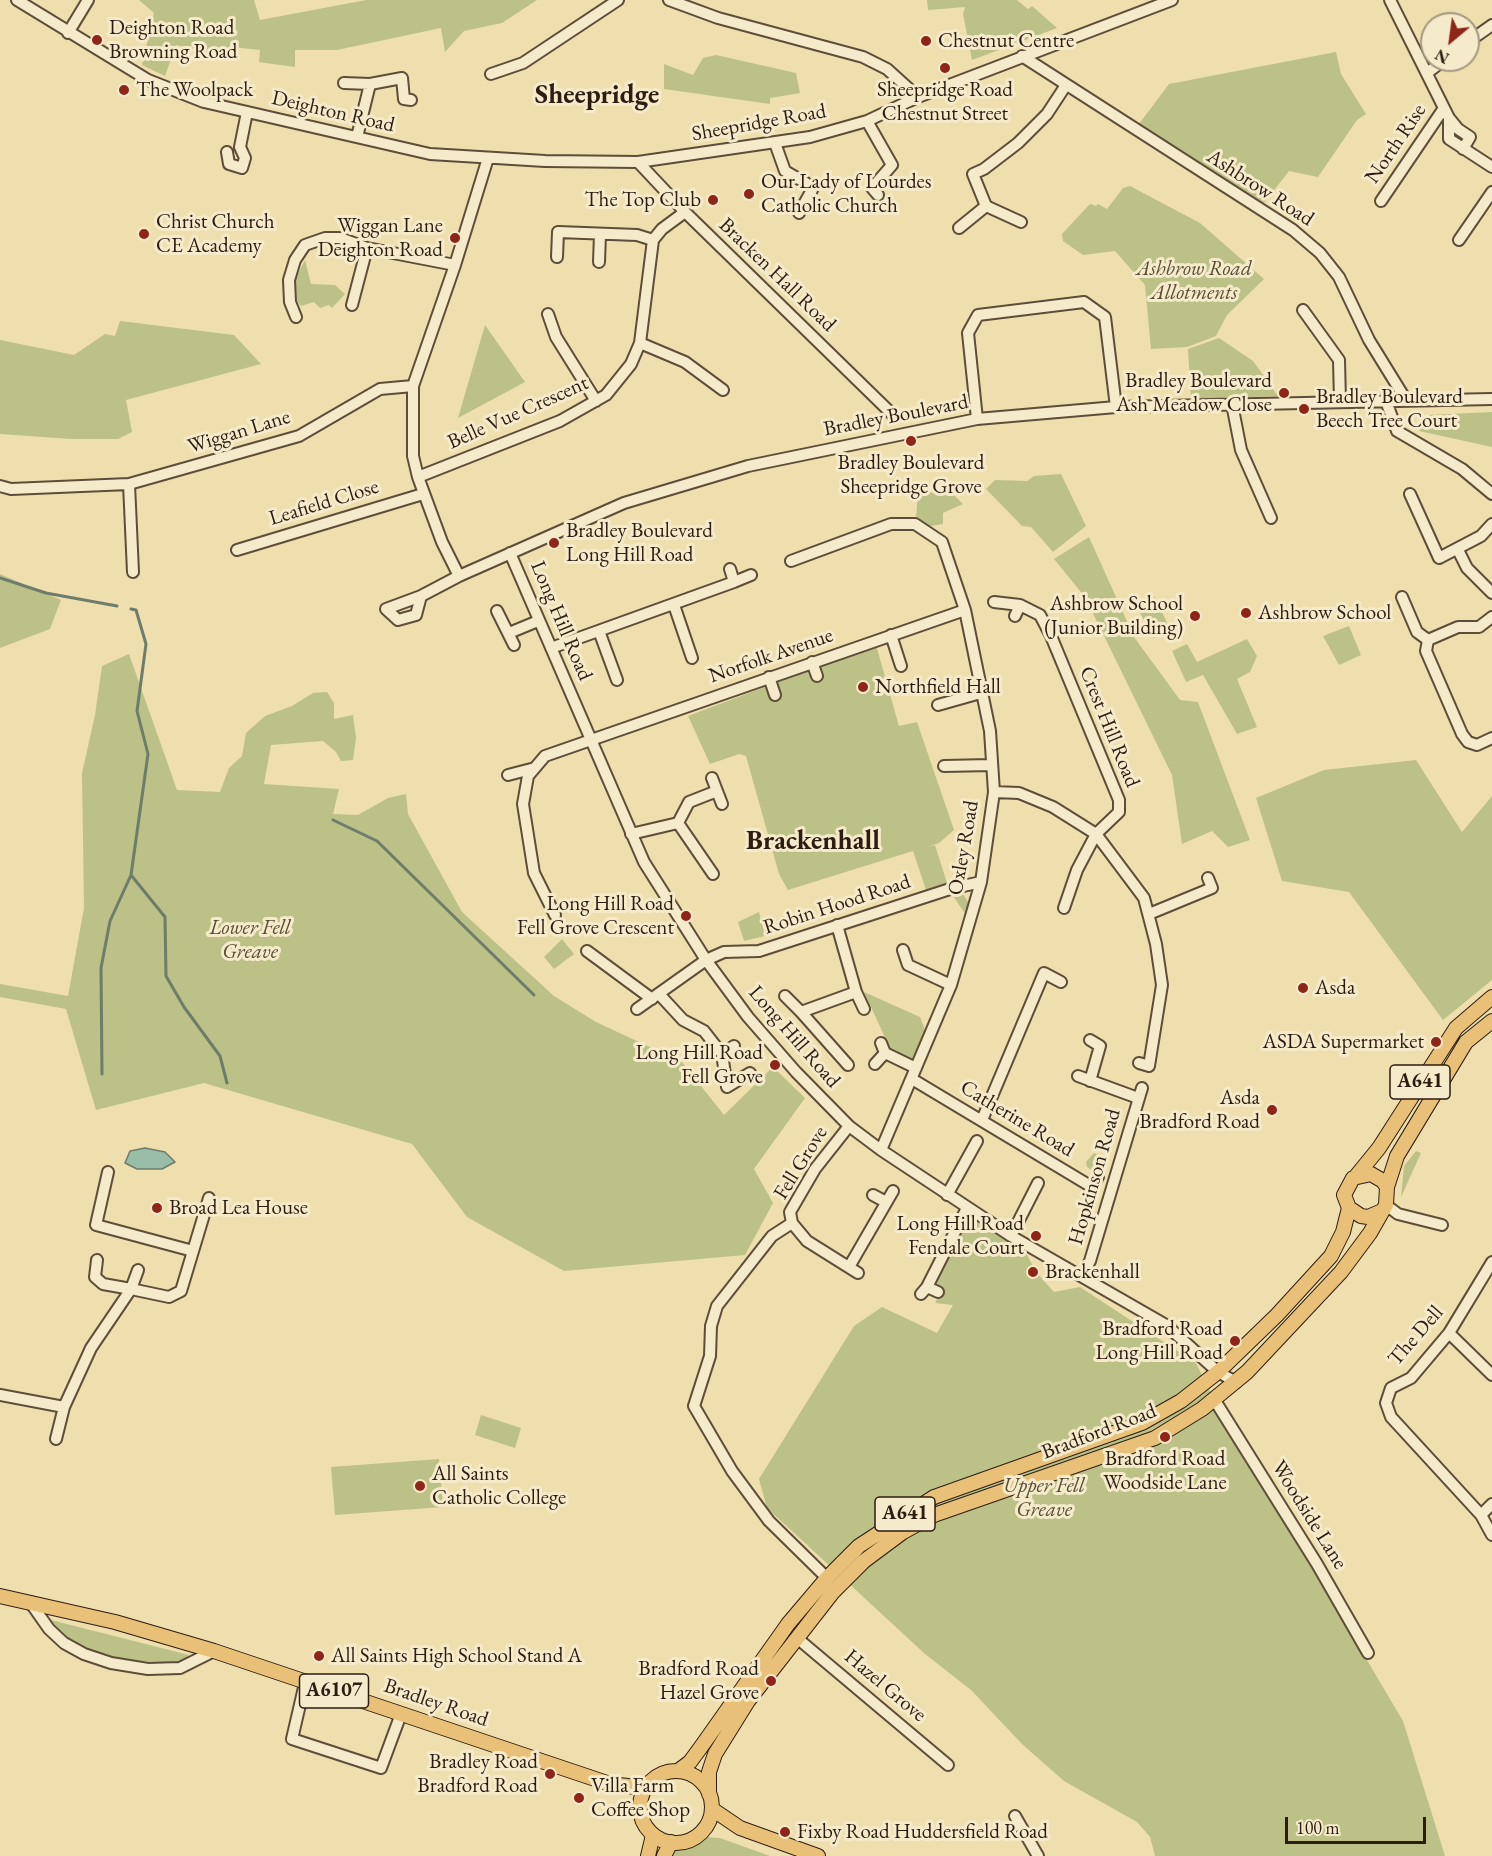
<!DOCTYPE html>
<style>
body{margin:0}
#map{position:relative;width:1492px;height:1856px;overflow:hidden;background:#efdfae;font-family:"EB Garamond",serif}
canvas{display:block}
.north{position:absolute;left:1420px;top:12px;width:60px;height:60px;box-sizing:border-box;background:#f5eaca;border:2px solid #a59880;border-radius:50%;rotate:209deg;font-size:16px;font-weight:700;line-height:24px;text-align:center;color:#2d1c11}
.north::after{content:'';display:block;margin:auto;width:21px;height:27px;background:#8f2418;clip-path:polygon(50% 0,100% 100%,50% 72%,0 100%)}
.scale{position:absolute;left:1285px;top:1817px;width:141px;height:27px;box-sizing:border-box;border:3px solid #2d1c11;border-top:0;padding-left:8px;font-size:18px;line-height:21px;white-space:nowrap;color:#2d1c11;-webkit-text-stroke:4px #f5eaca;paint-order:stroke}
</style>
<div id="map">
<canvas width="1492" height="1856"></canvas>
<div class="north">N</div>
<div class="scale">100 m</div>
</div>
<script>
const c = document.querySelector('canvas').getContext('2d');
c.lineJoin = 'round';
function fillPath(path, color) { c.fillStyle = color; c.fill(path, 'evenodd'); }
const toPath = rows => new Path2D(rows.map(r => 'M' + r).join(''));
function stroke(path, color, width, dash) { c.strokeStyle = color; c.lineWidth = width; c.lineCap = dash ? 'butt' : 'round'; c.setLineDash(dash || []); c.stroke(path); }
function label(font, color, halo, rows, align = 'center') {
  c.font = font + ' "EB Garamond",serif'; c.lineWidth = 6; c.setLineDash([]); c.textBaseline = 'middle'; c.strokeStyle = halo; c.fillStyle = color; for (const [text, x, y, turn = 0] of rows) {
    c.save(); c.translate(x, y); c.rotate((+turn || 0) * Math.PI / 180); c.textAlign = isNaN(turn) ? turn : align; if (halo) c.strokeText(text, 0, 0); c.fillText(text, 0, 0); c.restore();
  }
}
fillPath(toPath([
 [139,0,254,0,260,20,366,0,537,0,502,23,464,31,445,52,441,28,337,50,295,50,295,67,259,62,260,50,232,47,230,58,176,45,165,76,142,65,154,13],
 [927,0,1017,0,1028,9,1032,6,1057,28,972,60,963,14,965,7,928,10],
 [1336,52,1341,74,1366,114,1357,120,1318,177,1289,171,1264,203,1139,124,1169,84],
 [716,55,796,73,800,93,770,98,770,104,664,89,664,64,693,75,703,58],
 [1130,186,1200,223,1264,279,1227,315,1216,336,1187,347,1151,349,1145,285,1115,251,1083,255,1063,241,1062,234,1090,204,1096,206,1098,204,1107,209,1123,188],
 [305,260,311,284,335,285,345,294,332,308,329,305,320,308,314,302,301,306,297,301,295,280],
 [120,321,234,335,261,364,126,400,132,432,118,439,71,439,0,434,0,340,74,355,105,334,115,336],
 [485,325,525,382,458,418],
 [1219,338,1253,361,1278,396,1191,399,1188,349],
 [1492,412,1492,447,1419,431,1429,415],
 [1061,474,1086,526,1053,552,1031,527,1022,526,986,489,995,480,1027,481,1034,476],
 [949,490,963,504,943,513,943,524,931,526,916,518,918,494],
 [1089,537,1134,637,1180,700,1198,702,1250,840,1228,847,1212,831,1182,844,1172,775,1085,597,1054,559],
 [0,574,61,600,50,629,0,648],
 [1155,597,1170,629,1153,638,1137,607],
 [1349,626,1361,655,1339,665,1323,636],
 [1247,639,1257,656,1250,672,1237,679,1257,727,1237,734,1203,675,1186,682,1172,651,1187,644,1197,662],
 [876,645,899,726,917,722,954,830,939,843,927,847,935,845,947,883,926,890,913,851,788,890,779,874,746,756,739,754,710,764,688,716],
 [129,654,177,790,220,792,229,768,242,756,246,733,265,716,292,706,313,693,327,692,334,703,334,719,353,715,356,738,353,760,341,761,336,752,323,741,271,745,264,784,339,789,333,814,358,815,388,798,406,794,408,814,462,912,554,996,596,1022,682,1062,724,1115,773,1067,805,1098,754,1169,773,1203,745,1255,564,1271,467,1217,412,1144,204,1083,96,1110,66,1009,0,997,0,984,68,996,84,908,82,773,95,715,102,666],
 [1416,760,1462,832,1492,796,1492,980,1443,1020,1349,892,1282,881,1256,798,1324,770],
 [962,893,969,903,966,915,953,896],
 [759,912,765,936,744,941,738,922],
 [562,939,574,954,554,969,544,957],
 [864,992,920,1017,926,1033,914,1062,890,1048],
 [1416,1151,1421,1153,1401,1197,1404,1166],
 [1094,1153,1105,1159,1104,1168,1097,1165,1093,1171,1087,1167,1086,1162],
 [970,1218,1022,1246,1037,1273,1054,1292,1080,1287,1196,1363,1222,1415,1403,1721,1445,1856,1155,1856,1150,1837,1137,1822,1064,1781,1022,1744,971,1690,925,1654,767,1508,759,1479,854,1326,882,1307,937,1333,953,1305,935,1303,942,1291,930,1284,965,1222],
 [481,1415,521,1428,515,1448,475,1435],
 [439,1459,443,1507,335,1515,331,1467],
 [47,1619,189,1655,180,1662,167,1663,114,1659,82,1648,63,1638],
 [704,1837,720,1838,770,1856,672,1856,675,1849,691,1845]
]), '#bcc188');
const water = toPath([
 [145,1148,165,1152,175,1162,162,1169,137,1169,125,1163,130,1151,145,1148]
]);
fillPath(water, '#9abda7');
stroke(water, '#6e7d6b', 1.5);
stroke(toPath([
 [0,578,46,593,117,606],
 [131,609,136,610,146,644,137,711,148,754,131,875,165,917,166,976,184,1007,220,1056,227,1083],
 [333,820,377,841,534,995],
 [102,1074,101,968,110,921,131,875]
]), '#6e7d6b', 3);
const minor = toPath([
 [17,0,148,80,204,102,430,154,545,161,638,162,810,137,867,121,918,97,1172,0],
 [669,0,718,18,863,57,887,69,918,97],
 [1390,0,1449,118,1449,139,1492,167],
 [68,33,88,0],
 [1468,42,1492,25],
 [1022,56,1293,230,1320,253,1339,277,1369,340,1406,400],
 [1427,73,1444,60],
 [491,74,523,63,618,0],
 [344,83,370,84,357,137],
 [370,84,402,78,404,99,411,100],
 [1449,118,1458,129,1470,137,1463,149],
 [867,121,892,165,872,188,878,195],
 [775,143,785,171,806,183,812,190,799,213],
 [227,152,229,164,242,168,245,158,240,147,247,112],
 [638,162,685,212,892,414],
 [1381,201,1444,108],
 [986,206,1021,222],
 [959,228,986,206,973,174,984,169,1018,143,1047,114,1066,85],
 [1459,240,1492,192],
 [557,257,558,232,637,235,653,240],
 [599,262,600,234],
 [352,305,367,248],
 [1303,310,1339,360,1340,401],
 [548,314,556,337,596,401],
 [296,317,290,302,289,280,295,260,305,245,325,238,340,238,367,248,455,265],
 [640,343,685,362,723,390],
 [1386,401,1397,431,1462,469,1492,494],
 [1232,404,1241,450,1271,518],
 [977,419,968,333,978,315,1084,302,1105,317,1116,407],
 [418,477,560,421,606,395,631,364,640,343,653,240,662,229,685,212],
 [0,486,11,489,129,484],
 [1410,494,1439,558,1481,536,1492,524],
 [237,550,423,494],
 [1458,550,1467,568,1492,593],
 [510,553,644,862,706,960,748,1017,796,1072,849,1126,881,1150,1011,1236,1166,1325,1218,1372,1236,1382],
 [791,561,891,524,915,524,942,542,965,610,990,731,994,792,981,882,951,985,881,1150],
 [133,572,129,484,299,436,380,389,413,386],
 [459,576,442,542,418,477,413,456,413,386,455,265,488,158],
 [734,582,751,575],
 [421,596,416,615,398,620,386,609,421,596,459,576,624,503,748,466,977,419,1116,407,1492,399],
 [1402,597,1417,632,1428,640],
 [994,602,1020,605,1040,615,1051,636,1119,800,1119,812,1096,834,1077,870,1064,908],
 [674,605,692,658],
 [497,611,514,645],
 [1015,616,1020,605],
 [1492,617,1479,627,1458,627,1428,640,1426,651,1462,734,1468,742,1477,745,1492,738],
 [599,631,617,680],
 [509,633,538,621],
 [891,635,901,666],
 [551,648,734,582,730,569],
 [812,662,817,676],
 [769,677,775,695],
 [938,705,984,692],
 [944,766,991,765],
 [508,775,535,768],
 [712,778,722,804],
 [994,792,1019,793,1053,807,1096,834,1144,898,1156,944,1162,985,1149,1066,1139,1063],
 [678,823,713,874],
 [631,834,678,823,689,802,717,791],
 [1149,914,1212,888,1208,878],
 [555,915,534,873,523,804,528,776,545,756,965,610],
 [837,925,856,992,864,1009],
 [903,950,908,965,951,985],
 [587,951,652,999],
 [659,994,683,1020,704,1031,722,1054,727,1087,750,1073],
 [785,996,801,1012,856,992],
 [637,1009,706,960,724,952,759,951,950,889,981,882],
 [801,1012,848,1065],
 [881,1043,885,1053,916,1068],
 [722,1054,734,1046],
 [875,1064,885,1053],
 [1078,1076,1138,1098],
 [912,1079,1092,1187,1098,1177],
 [1090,1081,1100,1046,1090,1040],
 [982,1120,1044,973,1061,982],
 [849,1126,815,1169,790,1212,792,1223,807,1241,858,1273],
 [108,1172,96,1225,193,1251],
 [873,1195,886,1202],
 [947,1195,977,1141],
 [1386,1205,1398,1214,1442,1225],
 [792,1223,772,1236,717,1306,711,1326,710,1356,694,1406,732,1471,769,1521,827,1578],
 [1011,1236,1038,1183],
 [97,1260,95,1277,103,1284,131,1289,138,1270],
 [1492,1262,1449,1333,1411,1378,1391,1388,1386,1403,1391,1417,1481,1515,1492,1535],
 [849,1267,893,1191],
 [1082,1276,1090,1261,1142,1088],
 [927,1287,938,1292],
 [921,1294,927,1287,967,1208],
 [1449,1333,1492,1375],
 [0,1395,64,1407,91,1348,131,1289,169,1297,181,1291,209,1198],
 [1214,1399,1317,1564,1368,1653],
 [56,1439,64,1407],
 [1481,1515,1492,1504],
 [30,1602,49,1629,64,1643,84,1654,111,1663,148,1669,180,1668,214,1651],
 [797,1638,948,1765],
 [305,1683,292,1739,381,1768,401,1714],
 [1015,1816,1038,1856]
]);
const major = toPath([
 [1357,1175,1379,1148,1456,1028,1492,997],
 [1387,1187,1397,1156,1466,1042,1492,1021],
 [0,1596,115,1622,214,1651,610,1784,645,1788],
 [678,1771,690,1762,701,1747,788,1624,827,1578,859,1546,934,1497,1142,1423,1181,1401,1218,1372,1277,1315,1331,1256,1343,1232,1349,1208],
 '640 1807a36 36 0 1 1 72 0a36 36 0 1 1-72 0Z',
 [709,1794,709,1772,715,1754,748,1701,833,1592,864,1561,903,1532,934,1515,1155,1438,1202,1409,1247,1372,1341,1272,1370,1233,1386,1205,1387,1187,1383,1181,1371,1174,1353,1178,1344,1195,1349,1208,1361,1216,1368,1217,1382,1211],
 [712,1809,740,1828,818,1856],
 [648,1856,653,1835],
 [664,1856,671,1842]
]);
stroke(minor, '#5e4d38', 14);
stroke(major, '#2d1c11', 16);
stroke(minor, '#f5eaca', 10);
stroke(major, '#e8c077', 14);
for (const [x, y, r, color] of [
 [97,40,6,"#8f2418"],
 [926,41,6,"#8f2418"],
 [945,68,6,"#8f2418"],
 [124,90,6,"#8f2418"],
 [749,194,6,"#8f2418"],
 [713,200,6,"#8f2418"],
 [144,234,6,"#8f2418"],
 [455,238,6,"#8f2418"],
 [1284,393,6,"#8f2418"],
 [1304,409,6,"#8f2418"],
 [911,441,6,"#8f2418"],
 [554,543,6,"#8f2418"],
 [1246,613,6,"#8f2418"],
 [1195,616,6,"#8f2418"],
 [863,687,6,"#8f2418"],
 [686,916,6,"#8f2418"],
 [1303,988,6,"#8f2418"],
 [1436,1042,6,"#8f2418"],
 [775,1065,6,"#8f2418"],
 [1272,1110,6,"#8f2418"],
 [157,1208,6,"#8f2418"],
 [1036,1236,6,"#8f2418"],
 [1033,1272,6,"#8f2418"],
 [1235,1341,6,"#8f2418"],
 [1165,1437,6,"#8f2418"],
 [420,1486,6,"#8f2418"],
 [319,1656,6,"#8f2418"],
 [771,1681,6,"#8f2418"],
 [550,1774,6,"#8f2418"],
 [579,1798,6,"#8f2418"],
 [785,1832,6,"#8f2418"]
]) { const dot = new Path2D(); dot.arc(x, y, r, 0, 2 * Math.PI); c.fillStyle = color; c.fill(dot); stroke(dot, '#f5eaca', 2); }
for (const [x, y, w] of [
 [1420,1082,60],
 [905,1514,60],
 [334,1691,69]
]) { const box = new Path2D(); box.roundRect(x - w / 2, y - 17, w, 34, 4.5); c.fillStyle = '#f5eaca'; c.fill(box); stroke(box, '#2d1c11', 1.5); }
label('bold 20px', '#2d1c11', null, [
 ["A641",1420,1082],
 ["A641",905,1514],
 ["A6107",334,1691]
]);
label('21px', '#2d1c11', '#f5eaca', [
 ["Deighton Road",109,28],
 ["Browning Road",109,52],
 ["Chestnut Centre",938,41],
 ["The Woolpack",136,90],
 ["Sheepridge Road",945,90,"center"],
 ["Chestnut Street",945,114,"center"],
 ["Our Lady of Lourdes",761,182],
 ["Catholic Church",761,206],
 ["The Top Club",701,200,"right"],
 ["Christ Church",156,222],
 ["CE Academy",156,246],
 ["Wiggan Lane",443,226,"right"],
 ["Deighton Road",443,250,"right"],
 ["Bradley Boulevard",1272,381,"right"],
 ["Ash Meadow Close",1272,405,"right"],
 ["Bradley Boulevard",1316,397],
 ["Beech Tree Court",1316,421],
 ["Bradley Boulevard",911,463,"center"],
 ["Sheepridge Grove",911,487,"center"],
 ["Bradley Boulevard",566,531],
 ["Long Hill Road",566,555],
 ["Ashbrow School",1183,604,"right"],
 ["(Junior Building)",1183,628,"right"],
 ["Ashbrow School",1258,613],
 ["Northfield Hall",875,687],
 ["Long Hill Road",674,904,"right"],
 ["Fell Grove Crescent",674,928,"right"],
 ["Asda",1315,988],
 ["ASDA Supermarket",1424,1042,"right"],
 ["Long Hill Road",763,1053,"right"],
 ["Fell Grove",763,1077,"right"],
 ["Asda",1260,1098,"right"],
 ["Bradford Road",1260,1122,"right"],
 ["Broad Lea House",169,1208],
 ["Long Hill Road",1024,1224,"right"],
 ["Fendale Court",1024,1248,"right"],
 ["Brackenhall",1045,1272],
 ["Bradford Road",1223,1329,"right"],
 ["Long Hill Road",1223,1353,"right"],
 ["Bradford Road",1165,1459,"center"],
 ["Woodside Lane",1165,1483,"center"],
 ["All Saints",432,1474],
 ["Catholic College",432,1498],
 ["All Saints High School Stand A",331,1656],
 ["Bradford Road",759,1669,"right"],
 ["Hazel Grove",759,1693,"right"],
 ["Bradley Road",538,1762,"right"],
 ["Bradford Road",538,1786,"right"],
 ["Villa Farm",591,1786],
 ["Coffee Shop",591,1810],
 ["Fixby Road Huddersfield Road",797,1832]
], 'left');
label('21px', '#2d1c11', '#f5eaca', [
 ["Deighton Road",333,112,13],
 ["Sheepridge Road",759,123,-10],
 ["North Rise",1396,144,-56],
 ["Ashbrow Road",1260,188,33],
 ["Bracken Hall Road",777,275,44],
 ["Belle Vue Crescent",518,413,-24],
 ["Bradley Boulevard",896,416,-11],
 ["Wiggan Lane",239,432,-17],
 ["Leafield Close",324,503,-17],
 ["Long Hill Road",561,621,67],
 ["Norfolk Avenue",771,656,-19],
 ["Crest Hill Road",1109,727,68],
 ["Oxley Road",964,848,-80],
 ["Robin Hood Road",837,905,-18],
 ["Long Hill Road",794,1037,49],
 ["Catherine Road",1017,1119,31],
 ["Fell Grove",801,1163,-58],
 ["Hopkinson Road",1095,1177,-74],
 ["The Dell",1416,1336,-49],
 ["Bradford Road",1099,1432,-21],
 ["Woodside Lane",1309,1515,58],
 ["Hazel Grove",885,1686,40],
 ["Bradley Road",436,1703,19]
]);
label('italic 21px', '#584e35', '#f5eaca', [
 ["Ashbrow Road",1194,269],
 ["Allotments",1194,293],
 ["Lower Fell",250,928],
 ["Greave",250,952],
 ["Upper Fell",1044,1486],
 ["Greave",1044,1510]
]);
label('bold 27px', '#2d1c11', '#f5eaca', [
 ["Sheepridge",597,96],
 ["Brackenhall",813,842]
]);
</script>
